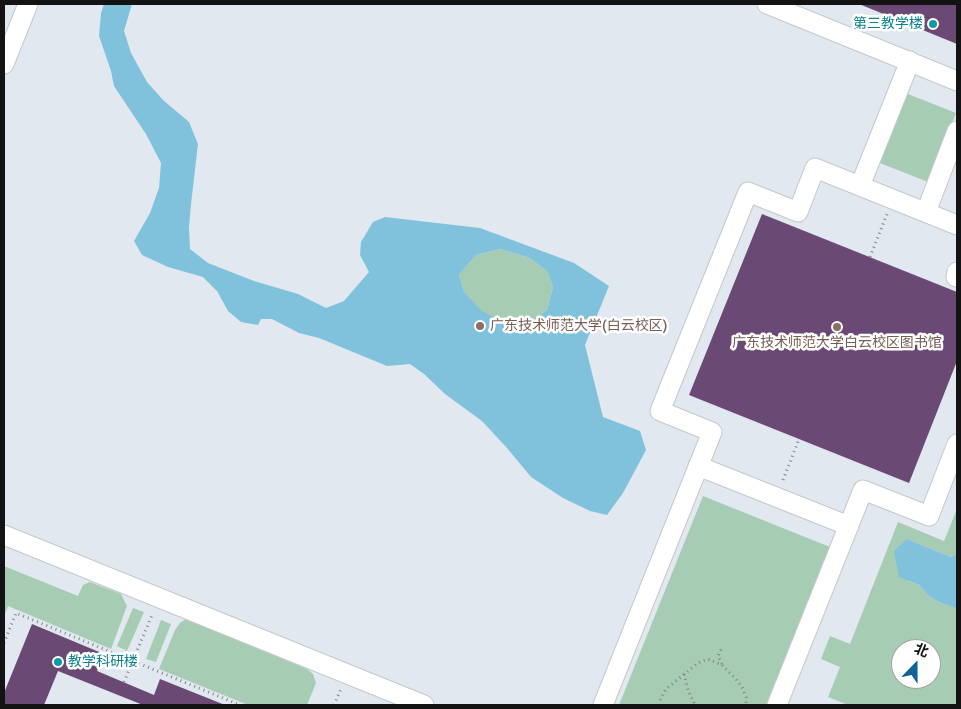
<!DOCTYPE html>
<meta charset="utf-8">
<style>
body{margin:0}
#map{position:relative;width:961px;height:709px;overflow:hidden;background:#f2f4f6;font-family:Signika,"Noto Sans SC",sans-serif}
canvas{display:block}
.frame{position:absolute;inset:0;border:5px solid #131314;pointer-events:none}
.north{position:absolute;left:891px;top:639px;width:50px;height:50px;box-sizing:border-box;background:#fff;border:1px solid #a1a1a1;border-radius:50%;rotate:22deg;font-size:14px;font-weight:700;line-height:20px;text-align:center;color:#131314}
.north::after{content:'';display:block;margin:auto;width:18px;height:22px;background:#0f6395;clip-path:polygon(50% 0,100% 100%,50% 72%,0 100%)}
</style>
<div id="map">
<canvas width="961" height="709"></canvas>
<div class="frame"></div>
<div class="north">北</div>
</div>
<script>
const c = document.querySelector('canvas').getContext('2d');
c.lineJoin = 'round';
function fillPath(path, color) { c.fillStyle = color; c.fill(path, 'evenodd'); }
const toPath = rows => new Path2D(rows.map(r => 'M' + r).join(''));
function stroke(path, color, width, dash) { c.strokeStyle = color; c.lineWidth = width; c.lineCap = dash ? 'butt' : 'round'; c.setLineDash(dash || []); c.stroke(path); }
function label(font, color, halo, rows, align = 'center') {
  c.font = font + ' Signika,"Noto Sans SC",sans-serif'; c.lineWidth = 5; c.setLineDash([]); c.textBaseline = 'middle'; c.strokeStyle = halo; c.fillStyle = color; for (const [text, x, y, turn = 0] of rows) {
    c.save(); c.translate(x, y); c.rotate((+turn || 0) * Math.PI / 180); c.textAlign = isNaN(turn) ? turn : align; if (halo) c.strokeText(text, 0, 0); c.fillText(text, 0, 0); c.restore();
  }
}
fillPath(toPath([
 [4,4,957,4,957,705,4,705],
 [901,649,931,649,931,679,901,679]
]), '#e1e8f0');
fillPath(toPath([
 [908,94,956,113,928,182,880,163],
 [500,249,530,258,547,271,553,287,547,310,529,323,510,326,482,312,464,292,459,275,476,255],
 [703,496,830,547,799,624,766,705,619,705],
 [957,509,957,553,951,557,907,539,908,581,919,585,930,597,939,602,957,609,957,705,848,705,828,697,840,667,821,659,830,636,850,644,898,522,944,541],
 [901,649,931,649,931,679,901,679],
 [4,566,78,596,83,585,90,582,121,594,127,606,111,649,8,606,4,616],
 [133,608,144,612,127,651,117,646],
 [186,619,307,669,313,674,316,683,307,705,248,705,159,669,175,630,180,623],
 [161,620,171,624,156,662,146,659]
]), '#a6cdb3');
fillPath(toPath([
 [104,4,132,4,124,31,131,53,147,82,163,100,189,122,198,144,191,204,189,228,190,249,208,263,254,281,298,294,326,308,344,301,369,272,360,255,361,242,373,222,385,217,480,228,574,263,609,286,585,345,603,417,640,431,646,450,623,493,607,515,590,511,563,498,531,477,507,448,482,421,445,394,424,374,410,364,387,366,319,338,299,333,272,319,261,319,258,325,241,322,228,311,217,291,203,277,168,267,142,255,134,241,150,213,159,188,161,163,146,134,114,86,111,71,99,36,101,13],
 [500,249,530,258,547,271,553,287,547,310,529,323,510,326,482,311,464,292,459,275,476,255],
 [907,539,951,557,957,553,957,609,939,602,930,597,919,585,899,577,894,551]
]), '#80c2dc');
fillPath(toPath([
 [859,4,957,4,957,44],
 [762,214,957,292,957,361,909,483,689,395],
 [32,624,104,654,97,671,154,695,160,679,225,705,143,705,58,671,44,705,4,705,4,693]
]), '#6a4a74');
const minor = toPath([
 [767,4,957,81],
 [4,64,28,4],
 [860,186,910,61],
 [926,212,957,131],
 [957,272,956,277,957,277],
 [698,466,849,526],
 [4,535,424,705],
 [603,705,712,432,660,411,748,192,798,212,815,168,957,225],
 [777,705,863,490,929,516,957,444]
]);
stroke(minor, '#c5c7c9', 21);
stroke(toPath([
 [870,257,887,214],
 [783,480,799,439],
 [4,643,16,613,240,705],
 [722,664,718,656,722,648],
 [684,674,688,690,695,705],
 [124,682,152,615],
 [334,705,341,689],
 [660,705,660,700,666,689,698,663,708,659,722,665,736,679,742,687,746,697,746,705]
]), '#838486', 3, [1, 4]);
stroke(minor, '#fff', 19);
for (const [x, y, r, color] of [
 [933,24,5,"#0f9aa8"],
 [480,326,5,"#8d6e63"],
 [837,327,5,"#8d6e63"],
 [58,662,5,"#0f9aa8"]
]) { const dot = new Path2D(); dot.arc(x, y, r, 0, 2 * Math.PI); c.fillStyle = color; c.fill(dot); stroke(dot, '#fff', 2); }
label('14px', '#0d838f', '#fff', [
 ["第三教学楼",923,24],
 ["教学科研楼",68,662,"left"]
], 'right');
label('14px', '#785e54', '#fff', [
 ["广东技术师范大学(白云校区)",490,326],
 ["广东技术师范大学白云校区图书馆",837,343,"center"]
], 'left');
</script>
